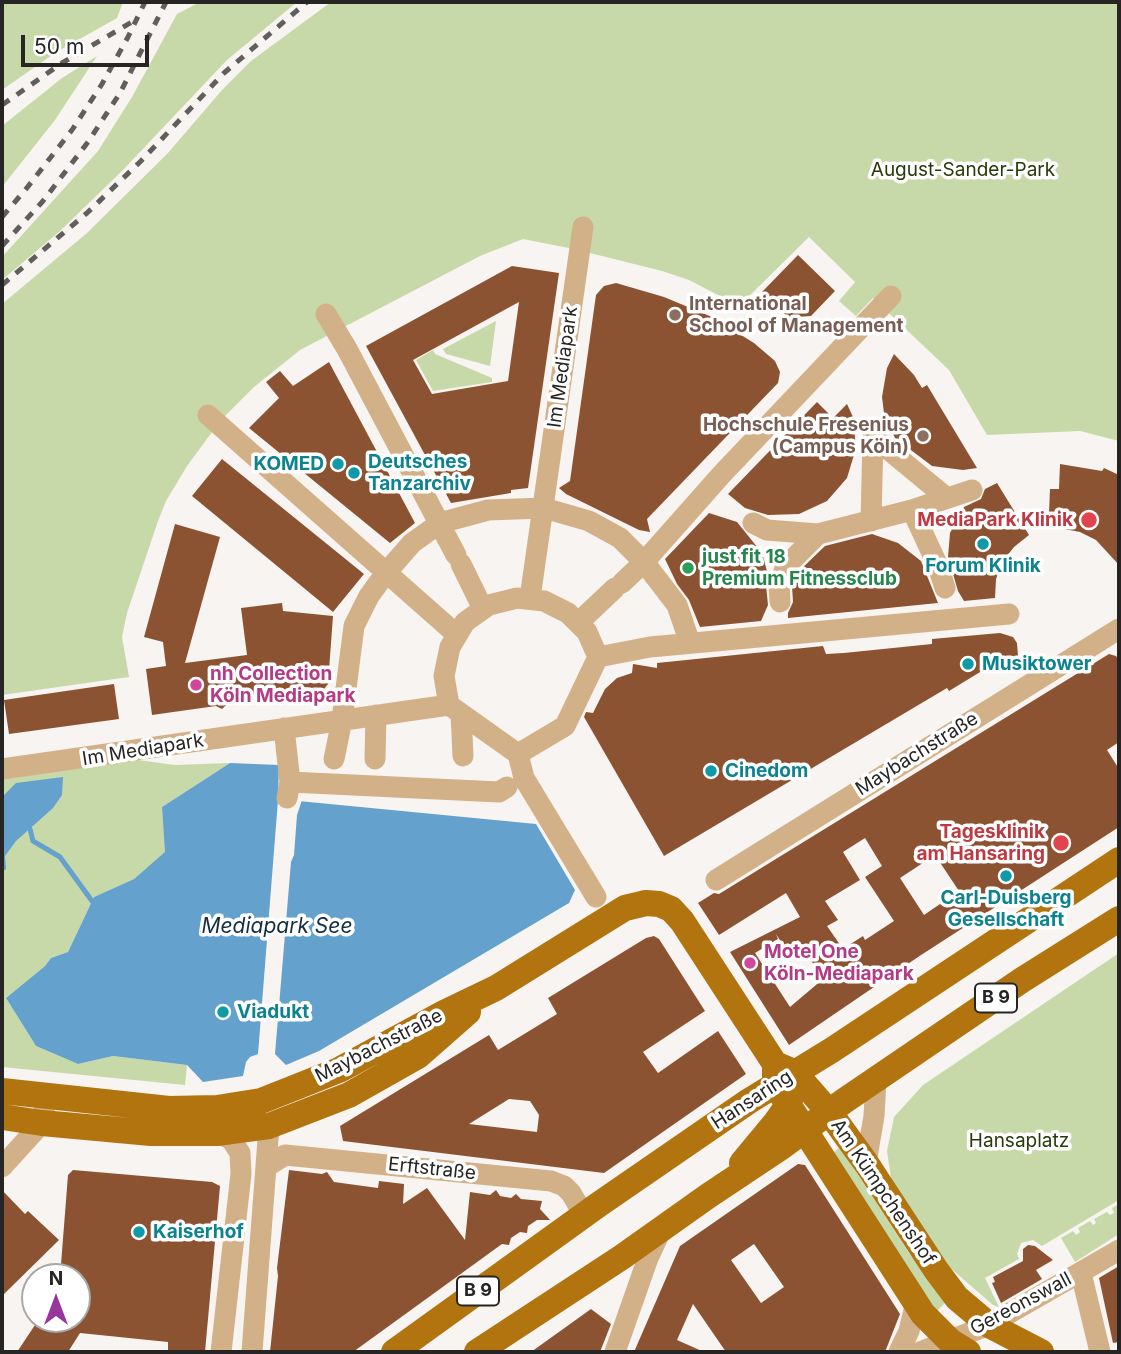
<!DOCTYPE html>
<meta charset="utf-8">
<style>
body{margin:0}
#map{position:relative;width:1121px;height:1354px;overflow:hidden;background:#f8f4f1;font-family:Inter,sans-serif}
canvas{display:block}
.frame{position:absolute;inset:0;border:4px solid #262524;pointer-events:none}
.north{position:absolute;left:21px;top:1263px;width:70px;height:70px;box-sizing:border-box;background:#fff;border:2px solid #a8a8a7;border-radius:50%;rotate:0deg;font-size:19px;font-weight:700;line-height:28px;text-align:center;color:#262524}
.north::after{content:'';display:block;margin:auto;width:24px;height:32px;background:#99369c;clip-path:polygon(50% 0,100% 100%,50% 72%,0 100%)}
.scale{position:absolute;left:21px;top:35px;width:128px;height:32px;box-sizing:border-box;border:4px solid #262524;border-top:0;padding-left:9px;font-size:21px;line-height:24px;white-space:nowrap;color:#262524;-webkit-text-stroke:5px #fff;paint-order:stroke}
</style>
<div id="map">
<canvas width="1121" height="1354"></canvas>
<div class="frame"></div>
<div class="north">N</div>
<div class="scale">50 m</div>
</div>
<script>
const c = document.querySelector('canvas').getContext('2d');
c.lineJoin = 'round';
function fillPath(path, color) { c.fillStyle = color; c.fill(path, 'evenodd'); }
const toPath = rows => new Path2D(rows.map(r => 'M' + r).join(''));
function stroke(path, color, width, dash) { c.strokeStyle = color; c.lineWidth = width; c.lineCap = dash ? 'butt' : 'round'; c.setLineDash(dash || []); c.stroke(path); }
function label(font, color, halo, rows, align = 'center') {
  c.font = font + ' Inter,sans-serif'; c.lineWidth = 7; c.setLineDash([]); c.textBaseline = 'middle'; c.strokeStyle = halo; c.fillStyle = color; for (const [text, x, y, turn = 0] of rows) {
    c.save(); c.translate(x, y); c.rotate((+turn || 0) * Math.PI / 180); c.textAlign = isNaN(turn) ? turn : align; if (halo) c.strokeText(text, 0, 0); c.fillText(text, 0, 0); c.restore();
  }
}
fillPath(toPath([
 [2,2,123,2,117,18,55,53,2,90],
 [200,2,297,2,227,60,122,171,60,231,2,280,2,257,98,151,132,97,177,14],
 [331,2,1119,2,1119,441,1080,431,987,435,949,370,873,298,856,316,839,301,855,282,809,237,739,306,689,280,662,271,574,249,523,239,480,256,300,350,254,387,221,420,187,466,166,501,158,521,127,613,122,637,129,677,2,695,2,304,87,233,168,153,222,90,251,61],
 [97,56,55,120,2,187,2,126,62,78],
 [496,321,490,366,446,354,443,349],
 [433,350,435,354,492,378,492,382,433,391,416,360],
 [131,759,175,765,230,763,162,807,166,852,134,879,94,897,68,952,51,958,45,966,6,998,36,1046,78,1064,113,1056,187,1065,185,1085,2,1067,2,774],
 [1119,953,1119,1200,1042,1246,1033,1240,1021,1243,1017,1254,1019,1259,985,1278,999,1307,993,1305,947,1265,892,1185,887,1151,894,1117,923,1085],
 [840,1147,909,1253,947,1301,935,1313,846,1177,834,1152],
 [1119,1204,1119,1234,1075,1262,1061,1238,1073,1231,1076,1235,1080,1232,1078,1228,1090,1221,1093,1225,1096,1223,1094,1219,1107,1212,1110,1215,1114,1213,1112,1208]
]), '#c7d9a9');
fillPath(toPath([
 [230,763,279,765,278,799,536,824,575,890,569,903,319,1051,286,1065,275,1054,258,1054,250,1057,246,1062,243,1076,203,1082,187,1065,113,1056,78,1064,36,1046,6,998,45,966,51,958,68,952,94,897,134,879,165,852,162,807],
 [63,777,62,795,53,808,16,841,5,856,6,869,2,872,2,797,16,783]
]), '#64a1cd');
fillPath(toPath([
 [287,798,302,800,297,815,294,855,291,862,275,1054,258,1054,278,800]
]), '#f8f4f1');
stroke(toPath([
 [30,829,33,841,60,857,92,901]
]), '#64a1cd', 5);
fillPath(toPath([
 [798,255,835,291,811,316,794,317,791,320,762,292],
 [512,266,559,273,528,488,511,490,511,493,451,503,366,346],
 [519,302,508,381,432,394,413,360],
 [616,283,664,297,712,317,754,343,775,361,780,372,778,383,647,519,650,532,639,530,566,494,559,488,570,481,596,295,604,286],
 [894,354,914,375,922,388,927,385,977,468,963,470,932,466,895,438,884,413,882,397,887,368],
 [329,362,415,523,390,543,249,428,279,398,266,382,280,371,293,386],
 [817,402,833,418,847,404,853,417,856,448,847,478,827,501,799,514,768,515,745,508,728,494],
 [222,459,364,574,333,612,192,496],
 [1060,464,1102,471,1104,468,1119,475,1119,565,1096,540,1080,532,1059,528,1059,513,1049,513,1050,489,1059,489],
 [997,483,1029,535,1014,547,1003,561,996,579,995,598,964,601,958,591,948,557,950,533,964,507,981,499,985,489],
 [709,513,737,522,762,553,768,575,766,585,768,605,761,621,700,627,689,600,677,584,665,559],
 [175,524,220,537,185,663,247,655,241,608,282,603,283,611,333,616,329,670,332,679,324,689,293,686,294,696,226,705,222,709,216,706,152,715,146,669,166,666,163,642,144,637],
 [872,534,898,543,921,561,938,603,788,618,788,613,793,602,792,586,797,573,825,546],
 [1000,633,1013,637,1017,643,1018,656,1010,667,996,669,990,666,949,691,947,688,664,856,584,717,586,712,593,713,605,689,617,678,632,673,633,664,657,668,657,663,823,646,826,654,844,653,932,644,932,639],
 [1109,654,1116,656,1119,661,1119,742,1107,750,1119,769,1119,827,918,957,789,1045,730,952,800,917,786,893,719,935,698,903,714,893,719,894],
 [865,838,882,866,865,877,894,921,865,940,863,936,843,949,827,926,838,920,825,901,860,880,843,852],
 [935,855,959,891,924,915,900,878],
 [776,934,785,948,798,940,823,979,790,1007,755,953,778,939],
 [114,684,119,719,9,734,4,700],
 [654,936,659,939,705,1011,643,1052,658,1073,718,1031,746,1074,604,1173,343,1141,340,1126,489,1035,498,1050,557,1014,548,998,646,938],
 [509,1099,530,1101,539,1115,537,1132,469,1124],
 [798,1164,805,1165,900,1314,885,1352,726,1352,693,1304,677,1340,704,1352,634,1352,680,1246],
 [754,1244,784,1287,761,1303,731,1260],
 [73,1170,212,1182,220,1186,205,1352,168,1352,168,1342,80,1333,68,1352,17,1352,39,1319,77,1319,77,1277,60,1277,68,1175],
 [289,1170,322,1174,327,1172,334,1182,378,1188,379,1181,404,1184,403,1204,427,1188,465,1240,470,1192,490,1195,496,1190,500,1196,511,1198,516,1194,521,1199,542,1201,540,1209,550,1220,537,1220,528,1226,527,1233,520,1232,511,1238,509,1245,502,1244,353,1352,270,1352,278,1276,277,1268],
 [2,1190,25,1214,28,1211,59,1240,2,1296],
 [1028,1245,1035,1246,1053,1260,1036,1270,1042,1279,1001,1303,992,1283,995,1282,993,1277,1023,1261,1023,1249],
 [1119,1266,1119,1342,1113,1343,1099,1278],
 [591,1309,611,1324,600,1352,531,1352]
]), '#8c5332');
stroke(toPath([
 [326,314,347,349,456,555],
 [208,415,456,634],
 [912,510,938,566,945,588],
 [871,521,873,437,947,498],
 [753,523,767,530,818,534,912,510,972,490],
 [461,564,483,609],
 [622,583,644,562,722,474,891,296],
 [517,598,544,601,568,613,587,632,598,657,565,726,518,754,449,705,444,676,450,647,465,622,489,605,517,598],
 [530,598,583,227],
 [780,602,779,584,786,566,818,534],
 [579,622,615,588],
 [598,657,650,647,1009,614],
 [461,714,463,756],
 [284,728,290,782,287,798],
 [518,754,524,778,596,897],
 [334,759,342,720,354,626,369,596,385,574,412,543,440,523,488,510,544,508,589,521,620,538,644,562,677,605,690,643],
 [375,759,376,715],
 [2,769,449,705],
 [290,782,499,792,507,787],
 [716,880,1119,629],
 [217,1133,231,1139,240,1153,241,1174,221,1352],
 [866,1163,874,1116,876,1080],
 [2,1167,42,1123,46,1097],
 [266,1167,285,1155,551,1181,564,1186,571,1193,584,1215],
 [1081,1273,1100,1352],
 [252,1352,269,1126],
 [615,1352,648,1258,661,1230],
 [899,1352,909,1331,916,1302],
 [920,1352,989,1325,1119,1250]
]), '#d3b188', 21);
stroke(toPath([
 [775,1069,775,1084,923,1314,950,1341,968,1352],
 [2,1091,169,1109,217,1108,261,1101,339,1070,444,1013,496,988,625,908,646,903,659,904,671,909,682,921,775,1064,794,1072,829,1112,866,1163,936,1270,957,1298,989,1325,1041,1352],
 [2,1117,42,1123,151,1133,217,1133,269,1126,349,1095,418,1056,468,1012],
 [742,1163,776,1122,788,1105,794,1089],
 [394,1352,598,1205,749,1101,832,1050,1119,860],
 [477,1352,622,1257,708,1196,780,1148,844,1101,1022,980,1119,919]
]), '#b2740e', 26);
stroke(toPath([
 [2,105,62,63,137,19],
 [2,217,26,189,72,130,102,84,128,37,145,2],
 [2,246,43,201,88,142,120,93,166,2],
 [2,285,87,213,141,161,224,73,307,2]
]), '#615f5e', 5, [9, 9]);
for (const [x, y, r, color] of [
 [675,315,7,"#8d6e63"],
 [923,436,7,"#8d6e63"],
 [338,464,7,"#0f9aa8"],
 [354,473,7,"#0f9aa8"],
 [1089,520,9,"#e0444e"],
 [983,544,7,"#0f9aa8"],
 [688,568,7,"#2e9e5b"],
 [968,664,7,"#0f9aa8"],
 [196,685,7,"#d1479c"],
 [711,771,7,"#0f9aa8"],
 [1061,843,9,"#e0444e"],
 [1006,876,7,"#0f9aa8"],
 [750,963,7,"#d1479c"],
 [223,1012,7,"#0f9aa8"],
 [139,1232,7,"#0f9aa8"]
]) { const dot = new Path2D(); dot.arc(x, y, r, 0, 2 * Math.PI); c.fillStyle = color; c.fill(dot); stroke(dot, '#fff', 2.5); }
for (const [x, y, w] of [
 [996,998,42],
 [478,1291,42]
]) { const box = new Path2D(); box.roundRect(x - w / 2, y - 14.5, w, 29, 5); c.fillStyle = '#fff'; c.fill(box); stroke(box, '#262524', 2); }
label('bold 18px', '#262524', null, [
 ["B 9",996,998],
 ["B 9",478,1291]
]);
label('19px', '#2b3909', '#fff', [
 ["August-Sander-Park",963,170],
 ["Hansaplatz",1019,1141]
]);
label('bold 19px', '#785e54', '#fff', [
 ["International",689,304],
 ["School of Management",689,326],
 ["Hochschule Fresenius",909,425,"right"],
 ["(Campus Köln)",909,447,"right"]
], 'left');
label('19px', '#262524', '#fff', [
 ["Im Mediapark",563,367,-82],
 ["Im Mediapark",143,750,-9],
 ["Maybachstraße",917,754,-32],
 ["Maybachstraße",379,1046,-27],
 ["Hansaring",752,1100,-33],
 ["Erftstraße",432,1169,6],
 ["Am Kümpchenshof",883,1192,56],
 ["Gereonswall",1021,1304,-28]
]);
label('bold 19px', '#0d838f', '#fff', [
 ["Deutsches",368,462],
 ["Tanzarchiv",368,484],
 ["KOMED",324,464,"right"],
 ["Forum Klinik",983,566,"center"],
 ["Musiktower",982,664],
 ["Cinedom",725,771],
 ["Carl-Duisberg",1006,898,"center"],
 ["Gesellschaft",1006,920,"center"],
 ["Viadukt",237,1012],
 ["Kaiserhof",153,1232]
], 'left');
label('bold 19px', '#be3a42', '#fff', [
 ["MediaPark Klinik",1073,520],
 ["Tagesklinik",1045,832],
 ["am Hansaring",1045,854]
], 'right');
label('bold 19px', '#27864d', '#fff', [
 ["just fit 18",702,557],
 ["Premium Fitnessclub",702,579]
], 'left');
label('bold 19px', '#b23c85', '#fff', [
 ["nh Collection",210,674],
 ["Köln Mediapark",210,696],
 ["Motel One",764,952],
 ["Köln-Mediapark",764,974]
], 'left');
label('italic 21px', '#132f41', '#fff', [
 ["Mediapark See",277,927]
]);
</script>
